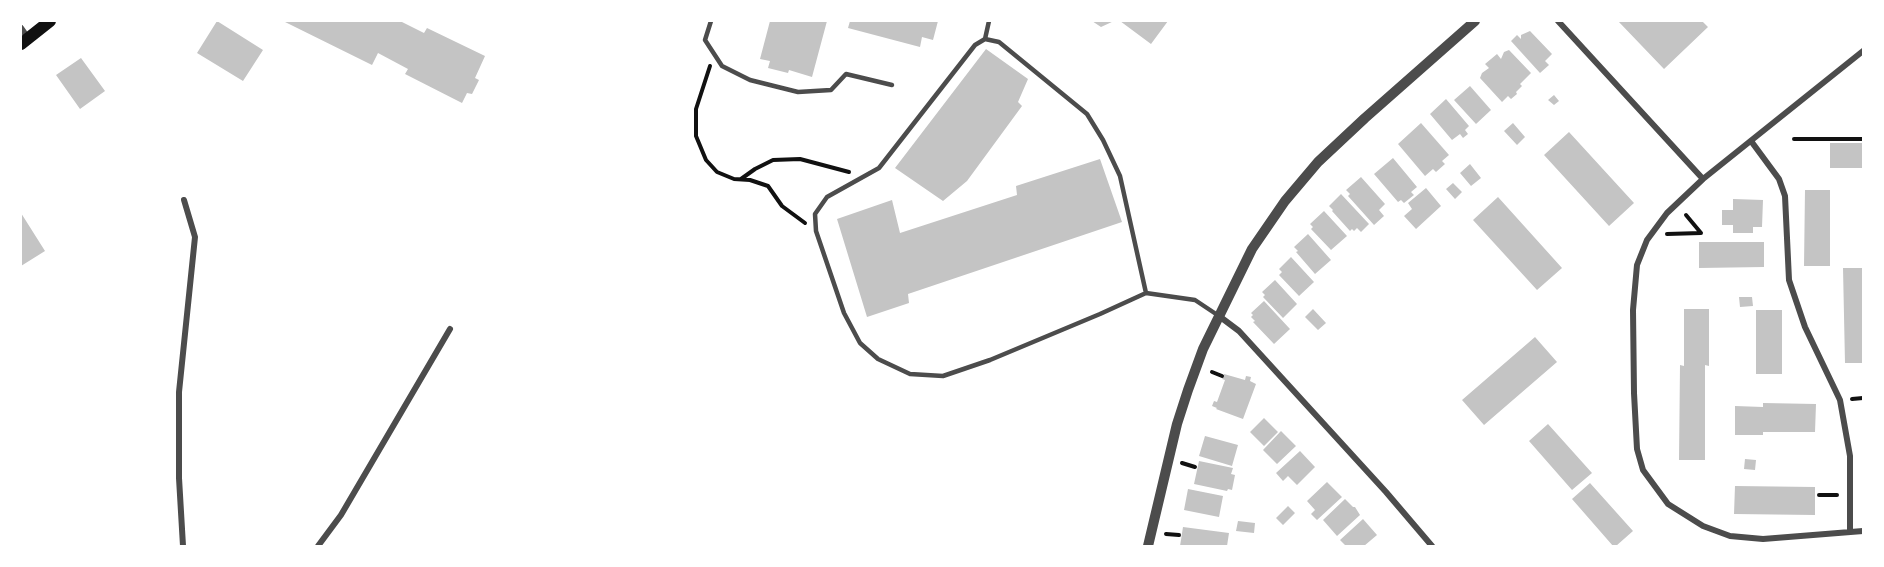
<!DOCTYPE html>
<style>
body{margin:0}
#map{position:relative;width:1884px;height:567px;overflow:hidden;background:#fff;font-family:"Playfair Display",serif}
canvas{display:block}
.frame{position:absolute;inset:0;border:22px solid #fff;pointer-events:none}
</style>
<div id="map">
<canvas width="1884" height="567"></canvas>
<div class="frame"></div>
</div>
<script>
const c = document.querySelector('canvas').getContext('2d');
c.lineJoin = 'round';
function fillPath(path, color) { c.fillStyle = color; c.fill(path, 'evenodd'); }
const toPath = rows => new Path2D(rows.map(r => 'M' + r).join(''));
function stroke(path, color, width, dash) { c.strokeStyle = color; c.lineWidth = width; c.lineCap = dash ? 'butt' : 'round'; c.setLineDash(dash || []); c.stroke(path); }
fillPath(toPath([
 [217,21,263,50,243,81,197,53],
 [283,21,400,21,424,33,427,28,485,56,475,78,479,80,472,94,467,93,462,103,405,74,408,69,378,53,372,65],
 [770,21,827,21,812,77,789,70,788,73,768,68,770,61,760,59],
 [850,21,938,21,933,40,922,37,920,47,848,28],
 [1092,21,1114,21,1101,27],
 [1120,21,1168,21,1151,44],
 [1618,21,1702,21,1708,27,1664,69],
 [1530,31,1552,54,1545,61,1549,65,1540,73,1511,41,1517,35,1521,39,1521,35],
 [986,49,1028,79,1018,102,1022,106,967,181,943,201,895,168],
 [1509,50,1531,73,1520,84,1522,86,1516,92,1517,94,1511,99,1508,96,1502,102,1480,78,1482,73,1489,68,1485,64,1497,54,1501,59,1504,52],
 [81,58,105,91,80,109,56,75],
 [1470,86,1491,110,1476,124,1454,100],
 [1554,95,1559,101,1554,105,1548,100],
 [1446,99,1469,126,1465,130,1468,134,1463,138,1460,134,1452,140,1430,114],
 [1421,123,1449,155,1442,161,1445,164,1436,172,1433,169,1425,176,1398,144],
 [1513,123,1525,137,1517,145,1504,131],
 [1569,132,1634,203,1609,226,1544,155],
 [1830,143,1863,143,1863,168,1830,168],
 [1393,158,1417,187,1411,192,1414,195,1404,203,1401,200,1398,202,1374,174],
 [1100,159,1122,222,908,294,909,303,867,317,837,219,892,200,900,233,1017,195,1016,186],
 [1470,164,1481,178,1471,186,1460,173],
 [1361,177,1385,204,1379,210,1384,216,1374,225,1348,196,1350,194,1346,190],
 [1453,183,1462,192,1455,199,1446,189],
 [1426,188,1441,206,1416,229,1404,216,1412,209,1408,203],
 [1805,190,1830,190,1830,266,1804,266],
 [1341,194,1369,224,1361,232,1357,228,1354,231,1352,229,1350,231,1332,211,1333,210,1329,206],
 [1498,197,1562,268,1537,290,1473,220],
 [1733,199,1763,200,1762,227,1753,227,1753,233,1733,233,1733,225,1722,225,1722,210,1733,210],
 [1324,211,1347,236,1331,250,1311,229,1313,227,1310,224],
 [21,213,45,251,21,266],
 [1308,234,1331,260,1315,274,1296,252,1298,251,1294,247],
 [1699,242,1764,242,1764,267,1699,268],
 [1291,257,1314,282,1299,296,1279,275,1282,272,1279,269],
 [1843,268,1863,268,1863,363,1845,363],
 [1275,280,1297,304,1283,318,1263,297,1265,295,1262,292],
 [1739,297,1752,297,1753,306,1740,307],
 [1264,301,1290,329,1274,344,1253,322,1255,321,1251,317,1253,315,1251,313],
 [1313,309,1326,323,1318,330,1305,317],
 [1684,309,1709,309,1709,366,1705,365,1705,460,1679,460,1680,365,1684,366],
 [1756,310,1782,310,1782,374,1756,374],
 [1535,337,1557,362,1484,425,1462,400],
 [1224,374,1245,380,1246,376,1251,377,1250,381,1256,384,1243,419,1216,409,1217,408,1212,406,1214,401,1217,402,1225,380,1222,379],
 [1763,403,1816,404,1815,432,1763,432,1763,435,1735,435,1735,406,1763,407],
 [1264,418,1278,432,1264,446,1250,432],
 [1548,424,1592,473,1572,490,1529,441],
 [1281,431,1296,446,1277,464,1263,450],
 [1205,436,1238,445,1232,466,1199,456],
 [1300,451,1315,467,1297,485,1288,476,1283,481,1276,473],
 [1745,459,1756,460,1755,470,1744,469],
 [1199,461,1233,468,1231,474,1235,475,1232,490,1228,489,1227,491,1194,484],
 [1327,482,1342,497,1317,520,1311,514,1315,510,1307,501],
 [1590,483,1633,531,1616,546,1613,546,1572,499],
 [1735,486,1815,487,1815,515,1734,514],
 [1188,489,1223,496,1219,517,1184,510],
 [1345,499,1353,507,1355,507,1360,515,1337,536,1323,520],
 [1288,506,1295,513,1283,525,1276,518],
 [1363,519,1377,535,1364,546,1346,546,1340,540],
 [1238,521,1255,523,1254,533,1236,531],
 [1183,527,1229,533,1227,546,1180,546]
]), '#c4c4c4');
stroke(toPath([
 [710,66,696,109,696,136,706,160,717,172,734,179,750,180,768,186,782,206,805,223],
 [1794,139,1863,139],
 [741,179,755,169,773,160,800,159,849,172],
 [1667,234,1701,233,1686,215],
 [1212,372,1222,376],
 [1852,399,1863,398],
 [1182,463,1195,467],
 [1819,495,1837,495],
 [1166,534,1179,535]
]), '#111', 4);
stroke(toPath([
 [711,21,705,40,722,66,750,80,798,92,831,90,846,74,892,85],
 [985,39,989,21],
 [1146,293,1120,176,1103,140,1087,114,999,42,985,39,975,45,879,168,827,197,815,214,816,231,844,313,860,343,878,359,910,374,943,376,990,360,1100,314,1146,293,1195,300,1219,316]
]), '#4c4c4c', 4.5);
stroke(toPath([
 [1558,21,1703,179],
 [21,28,28,38],
 [1863,51,1703,179,1667,213,1647,240,1637,265,1633,310,1634,393,1637,449,1643,470,1668,504,1703,526,1730,536,1763,539,1863,531],
 [1751,141,1779,179,1785,196,1789,280,1805,327,1840,400,1850,456,1850,531],
 [1219,316,1239,331,1386,492,1432,546],
 [183,546,179,478,179,392,195,237,184,200],
 [318,546,341,515,450,329]
]), '#4c4c4c', 6);
stroke(toPath([
 [1148,546,1177,424,1188,390,1203,349,1252,249,1285,201,1318,162,1365,118,1475,21]
]), '#4c4c4c', 10);
stroke(toPath([
 [21,44,50,21]
]), '#111', 12);
</script>
